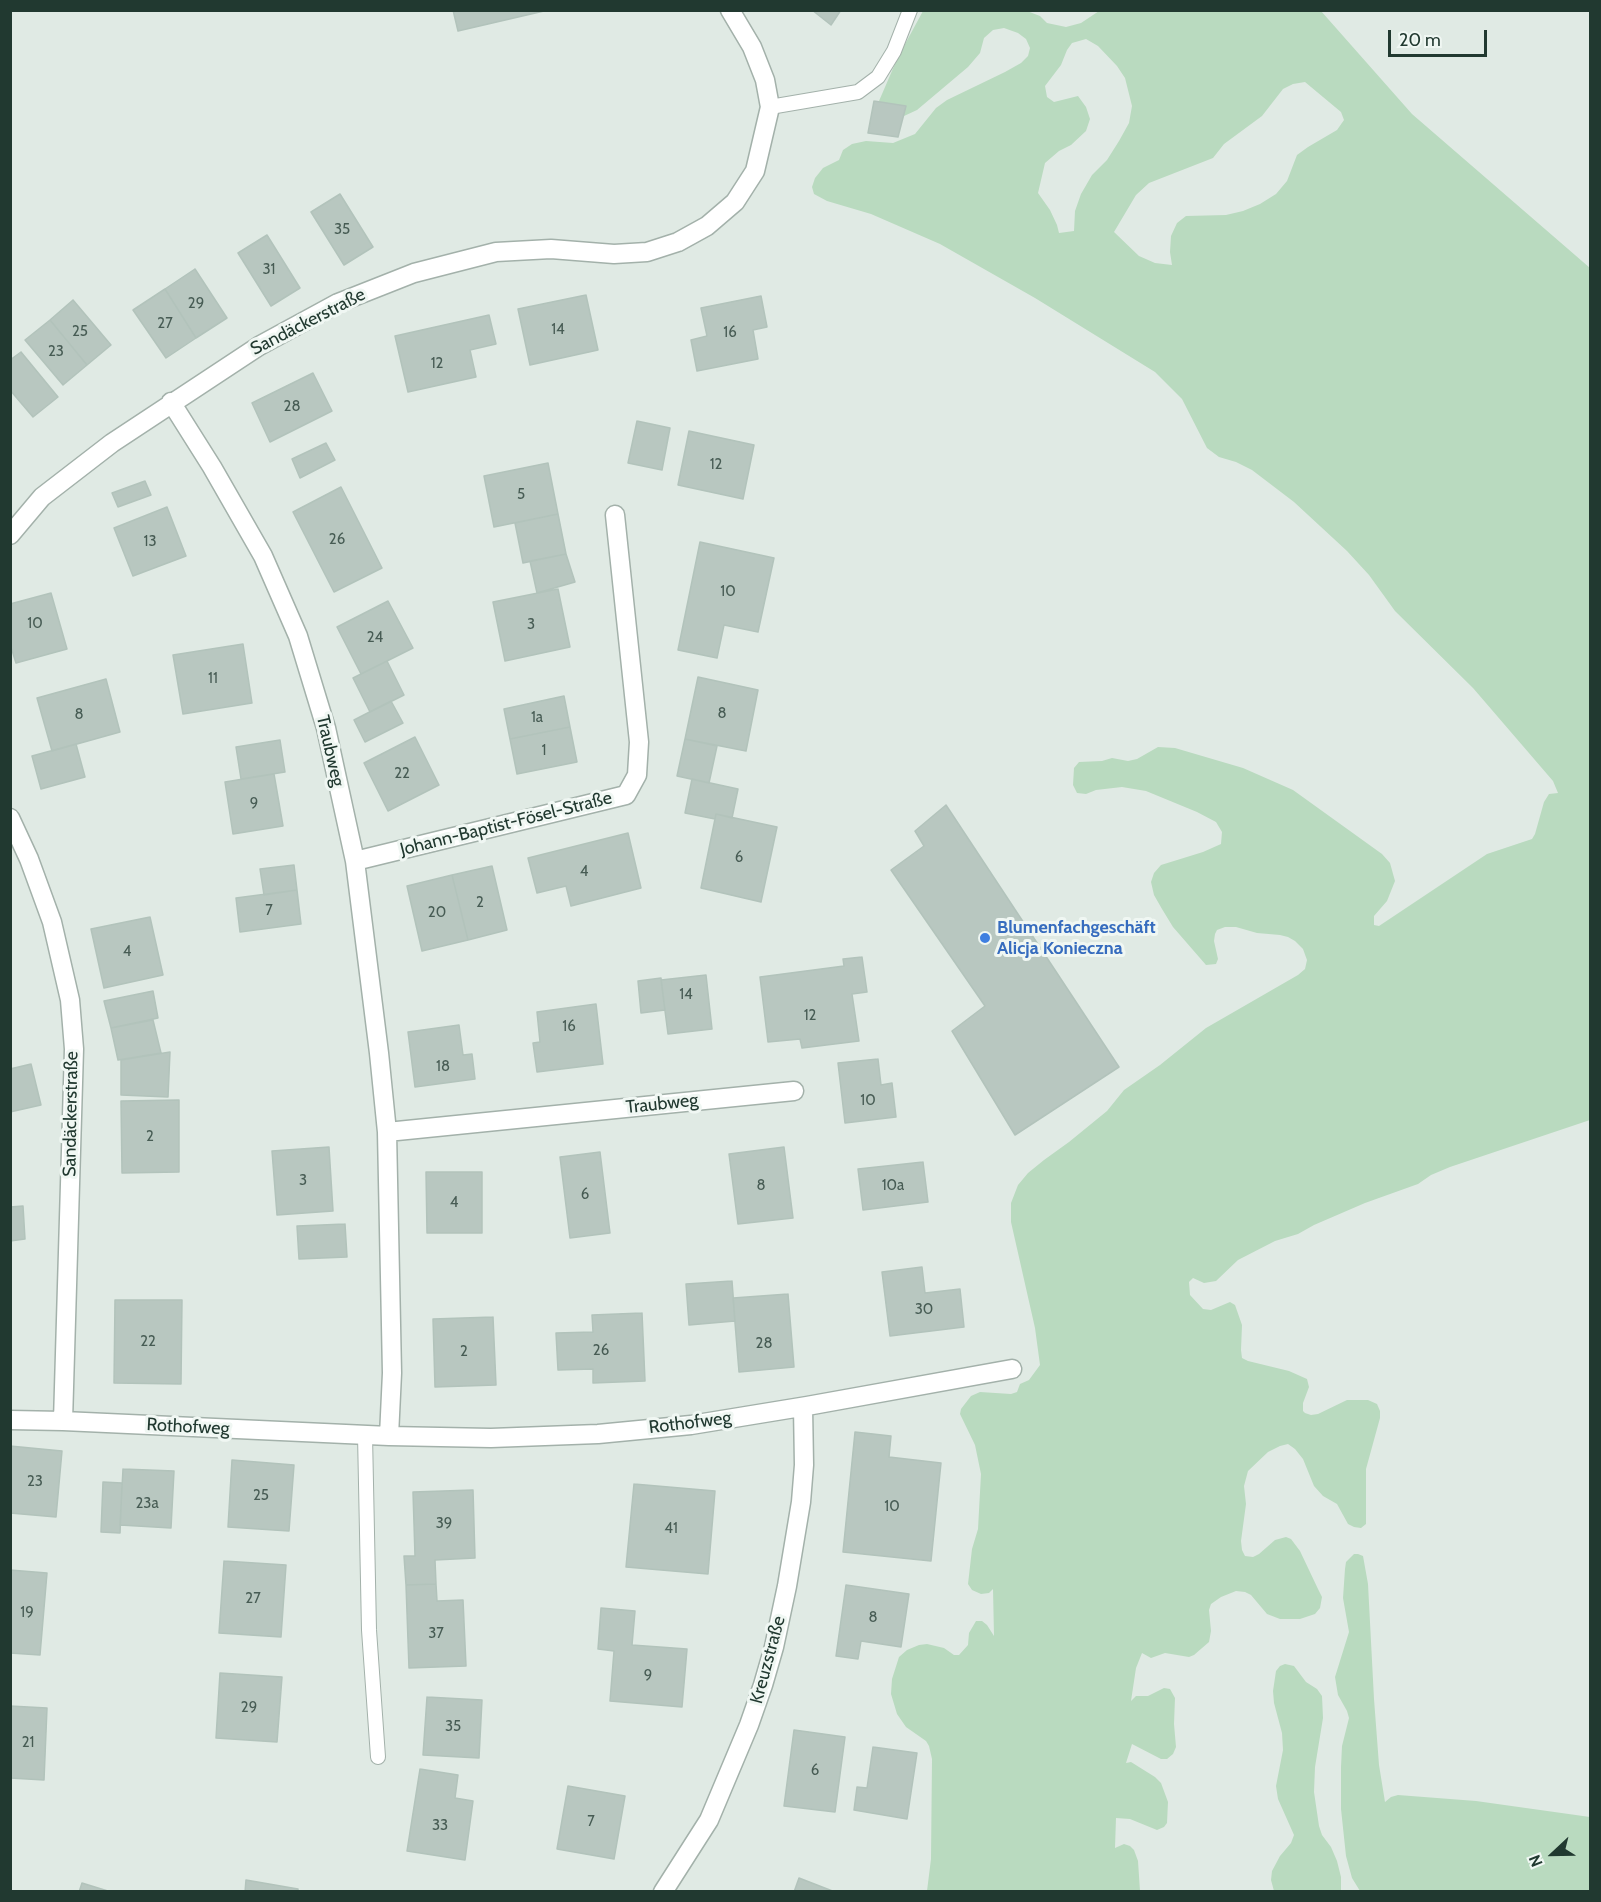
<!DOCTYPE html>
<meta charset="utf-8">
<style>
body{margin:0}
#map{position:relative;width:1601px;height:1902px;overflow:hidden;background:#e0eae4;font-family:Cabin,sans-serif}
canvas{display:block}
.frame{position:absolute;inset:0;border:12px solid #213930;pointer-events:none}
.north{position:absolute;left:1523px;top:1824px;width:60px;height:60px;-webkit-text-stroke:4px #f0f7f3;paint-order:stroke;rotate:248deg;font-size:16px;font-weight:700;line-height:24px;text-align:center;color:#213930}
.north::after{content:'';display:block;margin:auto;width:21px;height:27px;background:#213930;clip-path:polygon(50% 0,100% 100%,50% 72%,0 100%)}
.scale{position:absolute;left:1388px;top:30px;width:99px;height:27px;box-sizing:border-box;border:3px solid #213930;border-top:0;padding-left:8px;font-size:18px;line-height:21px;white-space:nowrap;color:#213930;-webkit-text-stroke:4px #f0f7f3;paint-order:stroke}
</style>
<div id="map">
<canvas width="1601" height="1902"></canvas>
<div class="frame"></div>
<div class="north">N</div>
<div class="scale">20 m</div>
</div>
<script>
const c = document.querySelector('canvas').getContext('2d');
c.lineJoin = 'round';
function fillPath(path, color) { c.fillStyle = color; c.fill(path, 'evenodd'); }
const toPath = rows => new Path2D(rows.map(r => 'M' + r).join(''));
function stroke(path, color, width, dash) { c.strokeStyle = color; c.lineWidth = width; c.lineCap = dash ? 'butt' : 'round'; c.setLineDash(dash || []); c.stroke(path); }
function label(font, color, halo, rows, align = 'center') {
  c.font = font + ' Cabin,sans-serif'; c.lineWidth = 6; c.setLineDash([]); c.textBaseline = 'middle'; c.strokeStyle = halo; c.fillStyle = color; for (const [text, x, y, turn = 0] of rows) {
    c.save(); c.translate(x, y); c.rotate((+turn || 0) * Math.PI / 180); c.textAlign = isNaN(turn) ? turn : align; if (halo) c.strokeText(text, 0, 0); c.fillText(text, 0, 0); c.restore();
  }
}
fillPath(toPath([
 [1244,10,1321,11,1412,114,1590,268,1590,1120,1450,1167,1431,1175,1418,1184,1365,1203,1314,1225,1298,1234,1275,1241,1238,1260,1216,1281,1204,1283,1193,1278,1189,1282,1190,1295,1203,1309,1211,1310,1230,1302,1235,1305,1242,1325,1241,1350,1242,1358,1248,1361,1289,1371,1307,1379,1309,1387,1303,1403,1303,1411,1305,1413,1311,1415,1318,1414,1347,1400,1368,1400,1377,1404,1380,1411,1380,1418,1366,1469,1366,1524,1361,1528,1354,1527,1348,1524,1337,1504,1323,1496,1314,1486,1303,1459,1295,1449,1288,1444,1280,1446,1268,1452,1248,1471,1244,1486,1246,1504,1241,1541,1242,1550,1245,1556,1253,1557,1259,1554,1275,1540,1286,1537,1291,1539,1300,1551,1318,1589,1322,1597,1320,1608,1315,1614,1300,1619,1280,1619,1267,1614,1251,1595,1245,1592,1236,1591,1221,1597,1211,1604,1209,1610,1211,1631,1209,1642,1194,1655,1189,1657,1165,1653,1151,1658,1142,1653,1136,1668,1131,1701,1136,1696,1148,1696,1164,1688,1170,1689,1175,1698,1174,1724,1176,1747,1173,1754,1167,1759,1161,1759,1132,1744,1126,1763,1131,1762,1155,1777,1161,1783,1168,1802,1167,1823,1164,1827,1157,1830,1130,1819,1116,1818,1115,1848,1124,1844,1130,1846,1134,1850,1138,1861,1140,1891,927,1891,931,1859,932,1759,929,1746,926,1741,906,1727,897,1714,891,1694,892,1679,899,1657,907,1650,919,1645,927,1644,944,1648,954,1655,959,1655,968,1645,969,1633,976,1621,982,1621,987,1625,994,1636,993,1589,989,1593,981,1594,972,1590,968,1584,972,1549,978,1529,981,1474,975,1445,960,1414,961,1409,971,1396,980,1392,1011,1394,1017,1392,1020,1384,1029,1380,1040,1365,1035,1328,1011,1222,1011,1203,1018,1185,1028,1173,1044,1160,1069,1142,1107,1111,1124,1090,1160,1065,1206,1028,1298,975,1305,969,1307,960,1303,949,1295,941,1288,937,1280,935,1257,933,1236,927,1225,927,1217,930,1215,934,1214,941,1218,959,1216,964,1206,965,1173,927,1162,909,1154,895,1151,882,1154,873,1161,865,1203,852,1221,844,1222,832,1216,822,1197,812,1146,791,1122,787,1096,790,1086,794,1077,793,1073,785,1074,768,1079,762,1102,761,1112,758,1128,761,1137,759,1158,747,1175,748,1243,768,1293,790,1382,854,1390,863,1395,881,1387,901,1374,916,1374,925,1379,926,1487,854,1532,839,1535,834,1544,802,1549,794,1558,793,1553,781,1473,688,1395,611,1369,575,1347,551,1294,502,1252,470,1236,462,1219,457,1207,448,1182,399,1155,372,1035,298,940,244,871,214,827,201,814,194,812,187,815,178,823,168,839,160,843,150,852,144,866,141,893,143,915,134,936,108,947,100,1005,72,1021,63,1028,56,1030,48,1026,39,1018,33,1004,28,993,30,984,38,980,53,968,67,917,110,904,116,896,116,884,109,879,101,898,57,923,11,1027,11,1040,16,1047,23,1066,27,1081,23,1099,11],
 [1086,39,1098,46,1117,66,1125,78,1132,106,1129,123,1119,141,1107,160,1092,175,1081,194,1075,211,1074,231,1059,233,1057,225,1050,210,1038,193,1045,163,1059,151,1071,145,1086,131,1090,119,1086,107,1078,96,1054,102,1047,97,1045,86,1061,65,1067,50,1072,43],
 [1305,82,1341,112,1344,120,1337,130,1308,147,1297,155,1287,181,1276,194,1260,204,1243,211,1226,215,1186,216,1177,223,1171,236,1170,252,1172,265,1155,263,1139,256,1114,232,1136,195,1149,183,1213,158,1224,144,1262,116,1283,89,1293,84],
 [1354,1554,1358,1554,1363,1556,1368,1584,1374,1699,1379,1765,1385,1802,1391,1797,1398,1795,1476,1801,1590,1817,1590,1891,1360,1891,1352,1878,1346,1856,1341,1809,1341,1767,1342,1746,1349,1718,1347,1711,1338,1695,1335,1677,1349,1632,1343,1598,1345,1569,1346,1562],
 [1285,1664,1294,1666,1306,1682,1317,1689,1322,1696,1323,1718,1315,1767,1314,1792,1319,1826,1322,1835,1331,1847,1337,1861,1341,1877,1341,1891,1274,1891,1271,1880,1272,1871,1280,1856,1291,1843,1294,1835,1278,1799,1276,1786,1283,1750,1282,1733,1274,1703,1273,1691,1276,1671,1280,1666]
]), '#b9dabf');
const building = toPath([
 [453,10,544,10,544,11,458,31,453,10],
 [812,10,841,10,831,25,812,10],
 [874,101,906,106,898,137,868,133,874,101],
 [340,194,373,247,344,265,311,212,340,194],
 [267,235,300,288,271,306,238,253,267,235],
 [195,269,227,318,196,338,165,289,195,269],
 [165,289,196,338,166,358,133,310,165,289],
 [586,295,598,350,530,365,518,309,586,295],
 [761,296,767,327,753,330,758,359,697,371,691,340,707,336,701,308,761,296],
 [73,300,111,345,87,365,50,320,73,300],
 [489,315,496,344,470,350,476,377,408,392,395,336,489,315],
 [50,320,87,365,63,385,25,340,50,320],
 [21,352,58,397,33,417,10,390,10,360,21,352],
 [313,373,332,411,270,442,252,403,313,373],
 [637,421,670,428,662,470,628,463,637,421],
 [689,431,754,445,743,499,678,485,689,431],
 [326,443,335,460,300,478,292,459,326,443],
 [548,463,558,514,494,527,484,476,548,463],
 [145,481,151,495,118,507,112,493,145,481],
 [341,487,382,568,334,592,293,512,341,487],
 [167,507,186,556,133,576,114,528,167,507],
 [558,514,566,554,523,563,515,523,558,514],
 [700,542,774,558,758,632,724,625,717,658,678,650,700,542],
 [566,554,575,582,537,593,530,561,566,554],
 [558,589,570,647,505,661,493,602,558,589],
 [51,593,67,649,16,663,10,644,10,604,51,593],
 [388,601,413,648,361,674,337,627,388,601],
 [243,644,252,703,183,714,173,655,243,644],
 [387,661,404,695,370,712,353,678,387,661],
 [698,677,758,690,746,751,685,739,698,677],
 [106,679,120,732,52,751,37,698,106,679],
 [564,696,570,727,510,739,504,709,564,696],
 [391,701,403,723,365,742,354,720,391,701],
 [570,727,577,762,517,774,510,739,570,727],
 [415,737,439,785,388,811,364,763,415,737],
 [685,739,717,746,709,783,677,776,685,739],
 [280,740,285,772,241,779,236,747,280,740],
 [76,744,85,777,41,789,32,756,76,744],
 [274,774,283,826,233,834,225,782,274,774],
 [692,779,738,789,732,818,716,814,715,819,685,813,692,779],
 [946,805,1119,1067,1015,1135,952,1031,985,1006,891,870,924,846,915,831,946,805],
 [716,814,777,827,761,902,701,888,716,814],
 [628,833,641,888,571,906,566,886,537,893,528,858,628,833],
 [294,865,297,890,264,895,260,869,294,865],
 [492,866,507,930,468,940,452,875,492,866],
 [452,875,468,940,422,951,407,886,452,875],
 [297,890,301,924,240,932,236,898,297,890],
 [150,917,163,975,104,988,91,929,150,917],
 [862,957,867,992,852,994,859,1041,802,1048,800,1039,768,1042,760,977,844,966,843,959,862,957],
 [706,975,712,1029,668,1034,661,980,706,975],
 [661,978,665,1010,641,1013,638,981,661,978],
 [153,991,158,1018,111,1028,104,1001,153,991],
 [596,1004,603,1064,537,1072,533,1043,540,1042,537,1012,596,1004],
 [153,1020,161,1053,118,1060,111,1028,153,1020],
 [459,1025,463,1055,472,1054,475,1079,415,1087,408,1032,459,1025],
 [170,1052,168,1097,121,1095,121,1060,170,1052],
 [878,1059,881,1085,892,1083,896,1117,845,1123,838,1063,878,1059],
 [31,1064,41,1105,10,1112,10,1069,31,1064],
 [179,1100,179,1172,122,1173,121,1101,179,1100],
 [329,1147,333,1211,277,1215,272,1151,329,1147],
 [784,1147,793,1218,738,1224,729,1154,784,1147],
 [600,1152,610,1233,570,1238,560,1157,600,1152],
 [923,1162,928,1202,863,1210,858,1169,923,1162],
 [426,1172,482,1172,482,1233,427,1233,426,1172],
 [23,1206,25,1239,10,1241,10,1207,23,1206],
 [345,1224,347,1257,299,1259,297,1226,345,1224],
 [922,1267,925,1293,960,1289,964,1327,890,1336,882,1272,922,1267],
 [732,1281,735,1321,689,1325,686,1284,732,1281],
 [788,1294,794,1367,739,1372,733,1298,788,1294],
 [115,1300,182,1300,181,1384,114,1383,115,1300],
 [642,1313,645,1381,593,1383,593,1369,558,1370,556,1333,593,1332,592,1315,642,1313],
 [493,1317,496,1385,435,1387,433,1319,493,1317],
 [855,1432,891,1436,889,1457,941,1463,931,1561,843,1552,855,1432],
 [10,1446,62,1451,56,1517,10,1513,10,1446],
 [232,1460,294,1465,289,1531,228,1527,232,1460],
 [123,1469,174,1471,171,1528,120,1525,123,1469],
 [103,1482,122,1483,120,1533,101,1532,103,1482],
 [634,1484,715,1491,708,1574,626,1567,634,1484],
 [473,1490,475,1558,435,1560,436,1584,406,1585,404,1556,415,1556,413,1492,473,1490],
 [224,1561,286,1565,281,1637,219,1633,224,1561],
 [10,1570,47,1573,40,1655,10,1653,10,1570],
 [436,1584,437,1601,463,1600,466,1666,409,1668,406,1585,436,1584],
 [846,1585,909,1594,901,1647,861,1641,858,1659,836,1656,846,1585],
 [601,1608,635,1611,632,1645,687,1649,682,1707,610,1701,614,1651,598,1649,601,1608],
 [220,1673,282,1677,277,1742,216,1738,220,1673],
 [427,1697,482,1700,479,1758,423,1755,427,1697],
 [10,1706,47,1708,44,1780,10,1778,10,1706],
 [794,1730,845,1737,835,1812,784,1806,794,1730],
 [873,1747,917,1753,907,1819,854,1810,857,1787,867,1788,873,1747],
 [420,1769,458,1775,455,1798,473,1801,465,1860,407,1851,420,1769],
 [568,1786,625,1796,614,1859,557,1849,568,1786],
 [799,1878,835,1892,794,1892,799,1878],
 [246,1880,298,1889,298,1892,245,1892,246,1880],
 [82,1883,111,1892,79,1892,82,1883]
]);
fillPath(building, '#b8c7c0');
stroke(building, '#b2c3bb', 1.5);
const lane = toPath([
 [770,107,858,92,878,77,894,51,910,10],
 [365,1435,369,1630,378,1757]
]);
const street = toPath([
 [171,402,212,467,263,556,298,636,326,728,355,861,379,1053,387,1132,392,1373,389,1436],
 [10,535,42,497,112,443,259,346,338,303,414,273,496,252,551,249,614,254,647,252,678,242,707,226,735,202,755,171,770,107,765,80,752,47,730,10],
 [10,818,29,859,52,922,70,1000,74,1049,63,1421],
 [355,861,626,795,637,775,639,742,615,515],
 [387,1132,794,1091],
 [10,1420,63,1421,389,1436,491,1438,598,1434,691,1425,807,1406,1012,1369],
 [663,1892,709,1820,749,1725,763,1685,774,1647,787,1586,801,1502,804,1465,803,1407]
]);
stroke(lane, '#a3b1aa', 16);
stroke(street, '#a3b1aa', 21);
stroke(lane, '#fff', 14);
stroke(street, '#fff', 18);
for (const [x, y, r, color] of [
 [985,938,6,"#3f7fe0"]
]) { const dot = new Path2D(); dot.arc(x, y, r, 0, 2 * Math.PI); c.fillStyle = color; c.fill(dot); stroke(dot, '#f0f7f3', 2); }
label('15px', '#475c54', null, [
 ["35",342,230],
 ["31",269,270],
 ["29",196,304],
 ["27",165,324],
 ["14",558,330],
 ["25",80,332],
 ["16",730,333],
 ["23",56,352],
 ["12",437,364],
 ["28",292,407],
 ["12",716,465],
 ["5",521,495],
 ["26",337,540],
 ["13",150,542],
 ["10",728,592],
 ["10",35,624],
 ["3",531,625],
 ["24",375,638],
 ["11",213,679],
 ["8",722,714],
 ["8",79,715],
 ["1a",537,718],
 ["1",544,751],
 ["22",402,774],
 ["9",254,804],
 ["6",739,858],
 ["4",584,872],
 ["2",480,903],
 ["7",269,911],
 ["20",437,913],
 ["4",127,952],
 ["14",686,995],
 ["12",810,1016],
 ["16",569,1027],
 ["18",443,1067],
 ["10",868,1101],
 ["2",150,1137],
 ["3",303,1181],
 ["8",761,1186],
 ["10a",893,1186],
 ["6",585,1195],
 ["4",454,1203],
 ["30",924,1310],
 ["22",148,1342],
 ["28",764,1344],
 ["26",601,1351],
 ["2",464,1352],
 ["23",35,1482],
 ["25",261,1496],
 ["23a",147,1504],
 ["10",892,1507],
 ["39",444,1524],
 ["41",671,1529],
 ["27",253,1599],
 ["19",27,1613],
 ["8",873,1618],
 ["37",436,1634],
 ["9",648,1676],
 ["29",249,1708],
 ["35",453,1727],
 ["21",28,1743],
 ["6",815,1771],
 ["7",591,1822],
 ["33",440,1826]
]);
label('18px', '#213930', '#f0f7f3', [
 ["Sandäckerstraße",308,322,-27],
 ["Traubweg",330,751,77],
 ["Johann-Baptist-Fösel-Straße",506,824,-14],
 ["Traubweg",662,1104,-6],
 ["Sandäckerstraße",71,1114,-89],
 ["Rothofweg",690,1423,-7],
 ["Rothofweg",188,1427,3],
 ["Kreuzstraße",768,1660,-75]
]);
label('bold 18px', '#366cbe', '#f0f7f3', [
 ["Blumenfachgeschäft",997,928],
 ["Alicja Konieczna",997,949]
], 'left');
</script>
